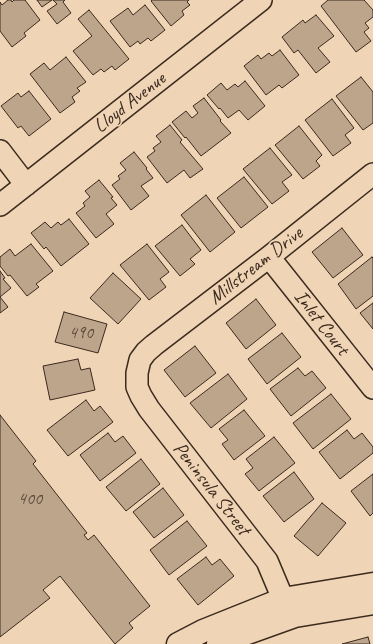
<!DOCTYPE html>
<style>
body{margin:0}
canvas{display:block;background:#efd4b6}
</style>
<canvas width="373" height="644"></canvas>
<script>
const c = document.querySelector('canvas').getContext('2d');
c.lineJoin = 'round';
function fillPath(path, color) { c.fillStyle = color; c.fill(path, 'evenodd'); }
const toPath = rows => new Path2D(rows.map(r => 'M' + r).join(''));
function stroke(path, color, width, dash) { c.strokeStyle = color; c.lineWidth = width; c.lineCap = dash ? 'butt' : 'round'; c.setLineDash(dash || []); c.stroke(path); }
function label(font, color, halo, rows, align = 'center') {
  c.font = font + ' Caveat,sans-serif'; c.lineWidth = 3.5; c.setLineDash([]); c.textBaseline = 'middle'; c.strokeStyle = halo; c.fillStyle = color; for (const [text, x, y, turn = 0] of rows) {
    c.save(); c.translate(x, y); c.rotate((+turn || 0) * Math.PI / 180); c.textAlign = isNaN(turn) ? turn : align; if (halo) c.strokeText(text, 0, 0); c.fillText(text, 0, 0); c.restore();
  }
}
const building = toPath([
 [8,0,11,0,12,2,14,0,25,0,40,20,24,33,26,36,12,47,0,31,0,2,2,5,8,0],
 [37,0,52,0,42,7,37,0],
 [53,0,65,0,63,2,71,13,57,24,47,11,57,4,53,0],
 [152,0,189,0,187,2,190,5,182,11,184,15,171,26,151,1,152,0],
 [328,0,364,0,373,10,373,17,365,23,369,28,364,32,371,41,356,52,321,6,328,0],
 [145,5,165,30,151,41,148,38,140,44,138,41,130,47,110,21,128,8,133,15,145,5],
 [89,10,129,59,115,70,112,66,104,72,101,69,93,75,73,51,92,36,78,19,89,10],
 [316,15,334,36,318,48,330,62,316,73,298,50,294,53,282,37,303,20,305,23,316,15],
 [280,50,299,75,282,88,279,85,266,95,244,66,258,55,261,59,269,53,272,56,280,50],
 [66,57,86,82,77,88,80,91,72,97,75,102,60,113,30,74,44,63,50,70,66,57],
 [361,77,373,92,373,123,363,130,336,96,361,77],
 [245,81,265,106,248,120,239,110,228,118,220,108,219,109,207,95,221,83,227,90,235,84,238,87,245,81],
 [29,91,51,119,29,136,21,126,18,128,1,106,18,93,21,97,29,91],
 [204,98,221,120,220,121,231,133,201,156,186,137,185,138,172,122,186,111,192,118,198,113,193,106,204,98],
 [332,99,354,128,345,135,351,143,333,156,305,120,332,99],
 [170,125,182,140,180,142,203,169,190,178,184,170,167,183,147,157,155,151,153,148,161,142,156,136,170,125],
 [299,126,322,155,316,161,320,166,303,179,275,145,299,126],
 [270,148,292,175,282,182,289,191,272,204,243,169,270,148],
 [134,152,147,168,146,169,153,178,141,186,149,196,131,210,112,185,120,179,118,176,126,170,120,163,134,152],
 [244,177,268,207,241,228,217,198,244,177],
 [99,180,113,197,111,198,117,205,106,214,114,224,96,238,76,213,85,206,83,203,90,197,85,191,99,180],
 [206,195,235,232,210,252,181,215,206,195],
 [69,219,89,244,61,266,46,247,44,249,31,233,45,222,51,228,58,222,61,225,69,219],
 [182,225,201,250,190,259,195,264,180,276,155,246,182,225],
 [342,228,363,255,333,278,312,252,342,228],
 [31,244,53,271,36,284,39,287,27,296,10,275,8,276,0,266,0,257,10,249,15,256,31,244],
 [147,244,169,272,160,279,166,287,149,300,120,265,147,244],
 [372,257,373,258,373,296,356,309,338,284,372,257],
 [0,271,5,278,3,279,11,288,0,297,8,307,0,313,0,271],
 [113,273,141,299,118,324,90,298,113,273],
 [256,299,276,325,246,349,226,323,256,299],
 [373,303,373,329,360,313,373,303],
 [64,312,107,324,98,353,55,342,64,312],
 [282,333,301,357,267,384,248,359,282,333],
 [195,346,216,373,185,397,164,370,195,346],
 [78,359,81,370,90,368,95,390,50,400,43,366,78,359],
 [298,368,305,376,312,371,326,388,291,416,270,389,298,368],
 [228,374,247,399,211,428,190,403,228,374],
 [331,394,351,419,313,449,293,423,331,394],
 [86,400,94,411,100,406,113,422,68,456,47,430,86,400],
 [244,410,265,436,234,460,222,444,228,440,219,429,244,410],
 [0,415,36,461,33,464,87,533,84,535,88,540,94,535,150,606,129,623,133,628,115,644,60,576,43,590,50,598,0,637,0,415],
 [347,430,354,439,362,433,373,447,373,453,340,479,319,452,347,430],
 [108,433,115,442,123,436,136,453,100,481,80,455,108,433],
 [274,437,295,463,259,491,245,474,253,468,246,459,274,437],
 [141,459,160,484,126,511,106,487,141,459],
 [294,472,314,499,284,522,263,496,294,472],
 [373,474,373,513,370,516,351,491,373,474],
 [163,488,184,515,154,538,133,512,163,488],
 [322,503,346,523,318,556,294,536,322,503],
 [187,521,207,546,169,575,150,550,187,521],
 [206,557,212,565,220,559,234,576,198,605,177,579,206,557],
 [368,637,370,644,342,644,368,637]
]);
fillPath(building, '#bda58c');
stroke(building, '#3b2a1e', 1);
const street = toPath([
 [0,151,26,185],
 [0,205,261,0],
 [269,257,373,388],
 [293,613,283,599,267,561,149,409,141,396,137,387,137,373,140,360,146,352,154,345,269,257,373,174]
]);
const secondary = toPath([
 [178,644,203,631,283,599,373,584],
 [218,644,225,641,295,616,373,603]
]);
stroke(street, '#3b2a1e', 24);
stroke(secondary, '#3b2a1e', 25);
stroke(street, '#efd4b6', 21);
stroke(secondary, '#efd4b6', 22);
label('18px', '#5c493a', null, [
 ["490",81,333],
 ["400",30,499]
]);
label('20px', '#3b2a1e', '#efd4b6', [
 ["Lloyd Avenue",130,103,-38],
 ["Millstream Drive",256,266,-38],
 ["Inlet Court",321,323,52],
 ["Peninsula Street",211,489,52]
]);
</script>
